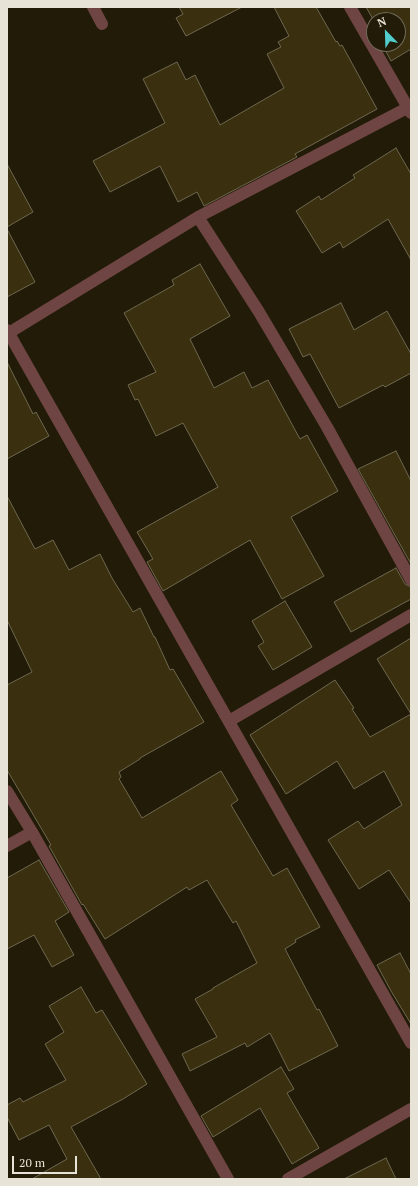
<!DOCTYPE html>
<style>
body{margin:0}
#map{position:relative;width:418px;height:1186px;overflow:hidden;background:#211b07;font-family:"PT Serif",serif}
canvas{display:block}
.frame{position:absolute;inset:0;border:8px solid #e7e3d6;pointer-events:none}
.north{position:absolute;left:366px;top:12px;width:40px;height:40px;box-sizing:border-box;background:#211b07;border:1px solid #706b5a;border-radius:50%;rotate:337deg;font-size:11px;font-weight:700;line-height:16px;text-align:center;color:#e7e3d6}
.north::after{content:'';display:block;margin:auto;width:14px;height:18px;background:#52cdcd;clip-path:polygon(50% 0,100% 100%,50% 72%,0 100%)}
.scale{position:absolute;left:12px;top:1156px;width:65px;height:18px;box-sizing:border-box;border:2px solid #e7e3d6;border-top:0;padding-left:5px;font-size:12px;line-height:14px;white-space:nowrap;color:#e7e3d6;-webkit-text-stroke:3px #211b07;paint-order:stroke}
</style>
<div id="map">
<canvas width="418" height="1186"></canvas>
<div class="frame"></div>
<div class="north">N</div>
<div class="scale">20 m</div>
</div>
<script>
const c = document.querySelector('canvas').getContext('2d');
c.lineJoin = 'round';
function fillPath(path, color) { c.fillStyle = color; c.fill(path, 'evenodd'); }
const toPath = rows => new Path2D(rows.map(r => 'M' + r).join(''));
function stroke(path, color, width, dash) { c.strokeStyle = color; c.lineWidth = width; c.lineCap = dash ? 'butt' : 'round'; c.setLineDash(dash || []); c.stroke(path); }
const building = toPath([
 [179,7,242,7,186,36,176,18,183,14,179,7],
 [274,7,316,7,336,42,337,41,340,46,342,45,377,109,295,154,297,157,204,206,197,192,178,202,160,166,110,192,93,161,165,123,143,79,177,62,186,80,195,75,220,125,284,88,267,54,281,47,278,42,289,36,274,7],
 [366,7,411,7,411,49,391,61,382,44,398,44,398,20,374,20,374,21,366,7],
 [396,148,411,174,411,260,388,219,343,248,340,242,322,253,296,211,319,196,321,200,355,178,353,175,396,148],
 [7,164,33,212,7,227,7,164],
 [7,229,35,282,7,297,7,229],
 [200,264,230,316,190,339,214,388,244,372,252,388,268,380,300,439,307,435,338,491,291,517,324,576,282,599,250,540,163,591,147,562,153,559,137,532,218,487,183,423,156,436,138,399,135,400,128,385,156,372,124,313,174,285,172,280,200,264],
 [341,303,354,330,387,311,411,354,411,373,385,387,383,385,339,408,310,354,303,357,289,329,341,303],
 [7,362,33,414,36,412,49,436,7,459,7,362],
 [396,451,411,481,411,564,358,469,396,451],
 [7,496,35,549,53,540,69,570,100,554,112,578,133,612,140,608,154,637,155,637,170,670,173,669,204,722,140,758,140,759,119,772,121,777,119,779,142,818,221,771,238,800,231,805,273,876,287,868,320,927,295,940,296,942,285,949,317,1010,319,1009,338,1046,289,1071,270,1033,247,1047,245,1043,190,1071,182,1054,217,1037,195,999,213,989,213,988,257,963,236,921,233,923,207,880,189,890,187,887,105,939,83,904,82,905,49,846,51,845,7,770,7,685,32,672,7,620,7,496],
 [396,568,405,584,411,587,411,599,351,632,334,602,396,568],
 [285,601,312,647,273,670,258,646,264,642,252,621,285,601],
 [411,638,411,903,389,870,359,889,328,840,358,821,364,829,402,805,384,771,354,789,337,761,286,794,250,735,335,680,354,708,352,709,370,737,411,714,377,659,411,638],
 [39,860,69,912,55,921,74,955,52,967,34,935,7,949,7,878,39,860],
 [400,953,411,974,411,1024,391,991,377,965,400,953],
 [81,987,96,1013,102,1010,147,1084,123,1099,71,1127,101,1179,32,1179,67,1159,49,1125,19,1140,7,1117,7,1105,20,1098,23,1102,66,1080,45,1044,64,1032,49,1006,81,987],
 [281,1067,294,1089,287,1093,319,1148,292,1164,260,1108,213,1137,201,1116,281,1067],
 [386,1158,396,1179,344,1179,386,1158]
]);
fillPath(building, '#3a2f0e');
stroke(building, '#6f6851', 1);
stroke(toPath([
 [93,7,102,24],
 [350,7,411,113],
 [198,217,259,312,327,427,411,580],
 [7,330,411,1043],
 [7,334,198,217,411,106],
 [229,721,411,615],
 [7,791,32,832,228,1179],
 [7,846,32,832],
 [288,1179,411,1109]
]), '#6e4543', 12);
</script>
